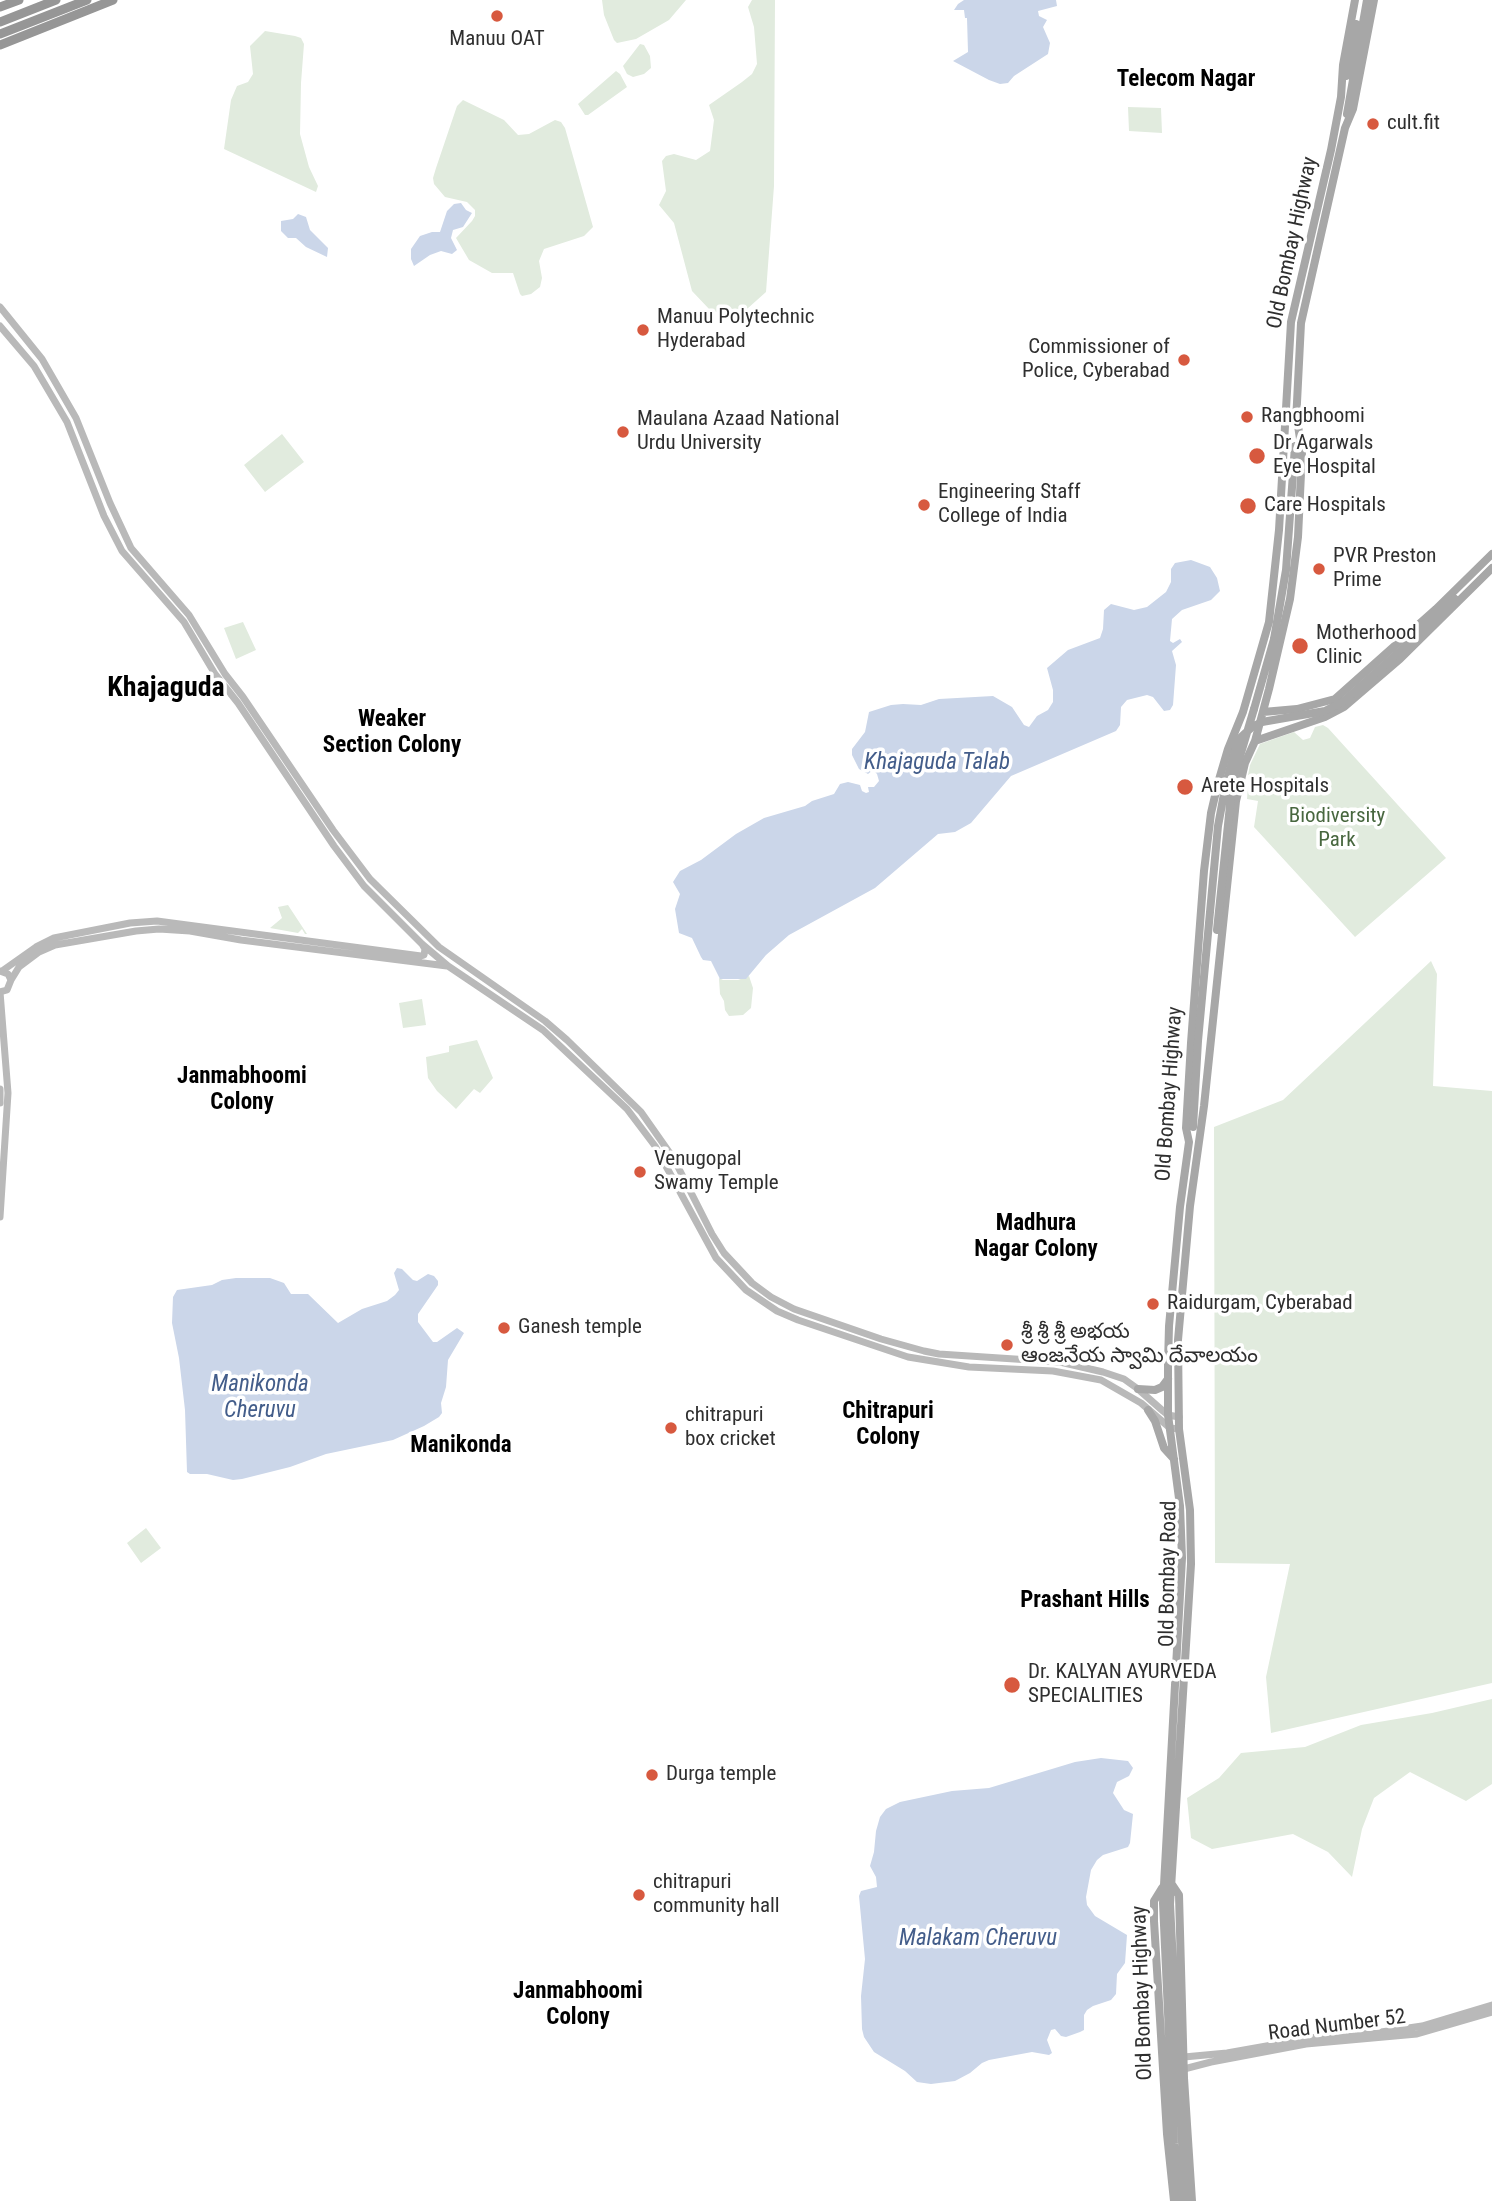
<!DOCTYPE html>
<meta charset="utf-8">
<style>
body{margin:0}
canvas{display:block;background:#fff}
</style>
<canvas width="1492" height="2201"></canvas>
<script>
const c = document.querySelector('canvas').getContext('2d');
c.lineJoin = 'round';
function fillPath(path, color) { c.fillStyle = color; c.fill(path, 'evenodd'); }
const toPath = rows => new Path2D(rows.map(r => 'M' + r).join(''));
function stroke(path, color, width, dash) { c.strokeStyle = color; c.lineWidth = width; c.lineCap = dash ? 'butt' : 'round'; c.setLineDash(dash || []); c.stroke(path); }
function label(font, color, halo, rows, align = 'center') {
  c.font = font + ' "Roboto Condensed","Noto Sans Telugu",sans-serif'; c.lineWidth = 7; c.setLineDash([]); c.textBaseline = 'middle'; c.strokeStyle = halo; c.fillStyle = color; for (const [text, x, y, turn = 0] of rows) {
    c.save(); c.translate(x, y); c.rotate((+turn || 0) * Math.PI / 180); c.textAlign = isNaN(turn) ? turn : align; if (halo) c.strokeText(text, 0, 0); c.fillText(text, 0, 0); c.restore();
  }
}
fillPath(toPath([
 [602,0,686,0,669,20,636,39,617,43,614,40,604,15],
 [752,0,775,0,774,186,766,292,747,309,727,313,717,312,710,310,692,291,674,223,659,205,666,191,662,161,666,156,674,154,696,160,710,151,714,120,709,105,742,82,752,74,757,64,754,27,748,7],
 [265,31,295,36,301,38,304,44,301,83,300,134,309,167,318,186,316,192,224,149,231,100,237,86,248,82,253,74,250,46],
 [640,44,644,45,650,56,651,68,644,74,633,77,627,74,623,66],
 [616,71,620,74,627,87,588,115,585,115,578,104],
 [463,100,504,120,518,135,529,134,555,120,561,122,565,128,593,227,584,236,544,249,539,261,542,278,540,287,531,294,522,296,520,294,513,273,492,273,469,260,456,238,472,221,475,216,475,210,467,202,445,197,434,184,433,178,436,168,457,106],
 [1128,107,1161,108,1162,133,1129,131],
 [282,434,304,462,265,492,244,465],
 [243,622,256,650,236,659,224,628],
 [1323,725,1328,728,1446,858,1355,937,1254,827,1258,801,1247,799,1248,786,1255,784,1255,775,1248,775,1250,765,1260,744,1294,732,1303,740,1310,738,1315,727],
 [288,905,307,934,305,934,302,929,298,933,270,928,282,918,278,907],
 [1431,961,1437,974,1433,1086,1492,1091,1492,1683,1271,1733,1266,1677,1290,1564,1215,1563,1214,1127,1283,1100],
 [749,976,753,988,751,1008,743,1015,729,1016,725,1010,724,1001,720,994,719,978,723,980,738,980],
 [422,999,426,1025,403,1028,399,1003],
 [477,1040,493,1078,480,1093,474,1089,456,1109,437,1091,428,1078,426,1057,449,1052,449,1046],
 [146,1528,161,1548,141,1563,127,1543],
 [1492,1699,1492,1784,1466,1801,1410,1772,1374,1798,1362,1829,1352,1877,1328,1852,1293,1834,1212,1849,1191,1838,1187,1798,1219,1778,1241,1753,1305,1747,1361,1725,1432,1713]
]), '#e1ebde');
fillPath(toPath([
 [964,0,1056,0,1057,6,1038,11,1039,16,1047,20,1043,27,1050,43,1048,54,1014,76,1008,83,1000,84,989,80,953,61,968,52,967,18,965,18,964,10,954,10,958,4],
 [461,203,466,210,472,213,463,227,453,230,451,238,457,250,452,254,441,251,430,255,414,266,411,259,411,249,420,236,432,232,440,232,447,211,454,204],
 [298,214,306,217,310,230,328,248,327,257,306,247,296,238,288,238,281,231,281,221,293,219],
 [1191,560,1210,567,1217,578,1220,591,1211,600,1182,610,1172,619,1170,641,1173,643,1180,639,1182,642,1172,651,1176,665,1173,705,1170,710,1164,711,1153,697,1147,695,1127,700,1121,707,1120,725,1116,731,1011,776,971,823,955,832,938,834,875,888,789,935,766,955,746,979,720,979,711,961,703,960,701,957,692,938,679,933,675,909,680,894,673,882,680,871,701,860,736,834,764,818,805,806,812,801,834,794,840,784,848,782,860,785,862,791,866,793,869,792,868,787,874,787,879,781,877,774,873,770,868,774,859,769,852,755,852,749,865,732,869,712,891,705,903,704,921,705,939,699,993,696,1012,707,1024,725,1029,727,1037,716,1048,710,1053,702,1053,690,1047,668,1068,650,1100,638,1103,629,1104,610,1111,604,1134,610,1147,607,1166,592,1171,582,1171,569,1175,563],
 [397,1268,402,1269,413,1280,417,1281,428,1274,434,1276,438,1281,438,1285,418,1314,418,1322,433,1342,437,1342,457,1328,464,1333,448,1360,446,1387,441,1403,442,1413,439,1417,424,1426,393,1440,326,1454,290,1467,242,1479,233,1480,207,1474,190,1474,187,1472,185,1410,179,1358,172,1323,173,1297,177,1290,212,1285,222,1280,236,1278,270,1278,284,1283,291,1294,308,1294,338,1323,362,1309,387,1301,395,1295,399,1290,394,1273],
 [1101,1758,1128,1761,1133,1768,1129,1776,1117,1782,1113,1793,1124,1810,1133,1814,1130,1843,1128,1847,1103,1855,1097,1860,1091,1870,1086,1897,1087,1905,1095,1916,1127,1935,1125,1963,1117,1974,1116,1994,1111,2000,1093,2006,1087,2010,1084,2015,1084,2030,1080,2032,1066,2037,1061,2036,1055,2029,1051,2030,1047,2040,1052,2053,1049,2055,1032,2052,989,2060,982,2063,970,2073,955,2081,931,2084,917,2082,905,2071,874,2052,864,2037,862,2029,861,1996,865,1959,859,1896,861,1891,877,1887,876,1877,870,1866,874,1852,876,1831,880,1817,886,1809,900,1802,952,1791,989,1788,1075,1762]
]), '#cbd6e9');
stroke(toPath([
 [0,307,42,359,76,418,110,503,131,548,189,615,225,674,243,697,333,830,370,879,439,947,545,1021,567,1040,641,1112,674,1159,712,1234,724,1253,752,1283,771,1297,794,1309,881,1339,924,1351,939,1354,1060,1362,1103,1372,1124,1379,1138,1389,1163,1411,1168,1415,1179,1417],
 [0,326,34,366,67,422,104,516,122,551,184,622,215,674,238,703,334,846,364,886,422,944,448,966,543,1030,627,1109,655,1146,716,1258,746,1290,777,1311,798,1320,908,1357,969,1367,1053,1371,1101,1380,1141,1403,1170,1428,1179,1429],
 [0,971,8,974,11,980,7,990,0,992],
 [2,971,36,947,54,938,130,923,157,921,421,956,424,955,425,949,422,944],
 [11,980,19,967,39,952,55,945,136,931,159,929,190,931,241,940,447,966],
 [0,1089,0,1103],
 [0,1217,8,1093,0,992],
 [1184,2057,1227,2053,1317,2037,1381,2032,1422,2026,1492,2005],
 [1184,2069,1211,2062,1306,2044,1417,2034,1492,2012]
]), '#b9b9b9', 7);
stroke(toPath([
 [1346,76,1356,24],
 [1347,114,1367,0],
 [1296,422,1301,323,1345,128,1353,109,1374,0],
 [1254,709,1274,639],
 [1263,712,1297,709,1335,699,1436,609,1492,554],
 [1255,741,1325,717,1344,707,1400,659,1492,568],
 [1138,1389,1155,1390,1162,1387,1168,1379],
 [1148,1410,1155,1421,1164,1448,1174,1459],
 [1171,1883,1179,1895,1184,2078,1192,2201],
 [1162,1888,1154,1901,1154,1921,1167,2134,1174,2201],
 [1179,2201,1174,2144,1163,1903,1182,1558,1180,1506,1168,1415,1168,1364,1169,1326,1180,1207,1189,1142,1186,1128,1191,1043,1204,871,1211,813,1218,783,1228,749,1243,712,1269,622,1279,530,1291,322,1331,150,1341,97,1343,65,1355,0],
 [1185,2201,1170,1904,1191,1564,1190,1510,1179,1429,1178,1340,1190,1206,1204,1106,1236,801,1245,763,1255,741,1269,689,1290,599,1298,537,1302,452,1297,419]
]), '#a7a7a7', 8);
stroke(toPath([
 [0,7,19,0],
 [0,22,56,0],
 [0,34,87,0],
 [0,45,113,0]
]), '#969696', 9);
stroke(toPath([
 [1274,639,1286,570,1295,446],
 [1217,930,1231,796,1235,773,1254,709],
 [1193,1127,1198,1041,1218,826,1226,783,1238,740,1252,727,1262,722,1325,711,1344,701,1409,643,1455,599]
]), '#a7a7a7', 8);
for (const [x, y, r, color] of [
 [497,16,7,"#d7593f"],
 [1373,124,7,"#d7593f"],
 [643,330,7,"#d7593f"],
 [1184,360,7,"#d7593f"],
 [1247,417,7,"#d7593f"],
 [623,432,7,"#d7593f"],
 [1257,456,9,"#d7593f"],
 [924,505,7,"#d7593f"],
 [1248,506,9,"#d7593f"],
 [1319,569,7,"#d7593f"],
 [1300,646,9,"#d7593f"],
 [1185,787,9,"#d7593f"],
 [640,1172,7,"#d7593f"],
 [1153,1304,7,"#d7593f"],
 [504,1328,7,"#d7593f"],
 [1007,1345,7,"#d7593f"],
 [671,1428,7,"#d7593f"],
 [1012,1685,9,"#d7593f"],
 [652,1775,7,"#d7593f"],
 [639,1895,7,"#d7593f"]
]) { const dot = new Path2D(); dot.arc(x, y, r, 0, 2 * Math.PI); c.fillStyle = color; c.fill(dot); stroke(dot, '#fff', 2.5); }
label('21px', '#2f2f2f', '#fff', [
 ["Manuu OAT",497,40,"center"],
 ["cult.fit",1387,124],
 ["Manuu Polytechnic",657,318],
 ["Hyderabad",657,342],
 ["Commissioner of",1170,348,"right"],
 ["Police, Cyberabad",1170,372,"right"],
 ["Rangbhoomi",1261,417],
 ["Maulana Azaad National",637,420],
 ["Urdu University",637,444],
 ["Dr Agarwals",1273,444],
 ["Eye Hospital",1273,468],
 ["Engineering Staff",938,493],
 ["College of India",938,517],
 ["Care Hospitals",1264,506],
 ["PVR Preston",1333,557],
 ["Prime",1333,581],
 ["Motherhood",1316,634],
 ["Clinic",1316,658],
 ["Arete Hospitals",1201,787],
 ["Venugopal",654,1160],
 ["Swamy Temple",654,1184],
 ["Raidurgam, Cyberabad",1167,1304],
 ["Ganesh temple",518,1328],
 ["శ్రీ శ్రీ శ్రీ అభయ",1021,1333],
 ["ఆంజనేయ స్వామి దేవాలయం",1021,1357],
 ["chitrapuri",685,1416],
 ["box cricket",685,1440],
 ["Dr. KALYAN AYURVEDA",1028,1673],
 ["SPECIALITIES",1028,1697],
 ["Durga temple",666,1775],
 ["chitrapuri",653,1883],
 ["community hall",653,1907]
], 'left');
label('21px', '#2f2f2f', '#fff', [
 ["Old Bombay Highway",1293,243,-78],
 ["Old Bombay Highway",1170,1094,-86],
 ["Old Bombay Road",1169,1574,-89],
 ["Old Bombay Highway",1143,1993,-92],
 ["Road Number 52",1337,2026,-7]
]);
label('21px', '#48673f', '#fff', [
 ["Biodiversity",1337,817],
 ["Park",1337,841]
]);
label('bold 23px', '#000', '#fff', [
 ["Telecom Nagar",1186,80],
 ["Weaker",392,720],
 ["Section Colony",392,746],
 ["Janmabhoomi",242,1077],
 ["Colony",242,1103],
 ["Madhura",1036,1224],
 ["Nagar Colony",1036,1250],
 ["Chitrapuri",888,1412],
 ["Colony",888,1438],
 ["Manikonda",461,1446],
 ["Prashant Hills",1085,1601],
 ["Janmabhoomi",578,1992],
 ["Colony",578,2018]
]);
label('italic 23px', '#435d8a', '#fff', [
 ["Khajaguda Talab",937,763],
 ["Manikonda",260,1385],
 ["Cheruvu",260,1411],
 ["Malakam Cheruvu",978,1939]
]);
label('bold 28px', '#000', '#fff', [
 ["Khajaguda",166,689]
]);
</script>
